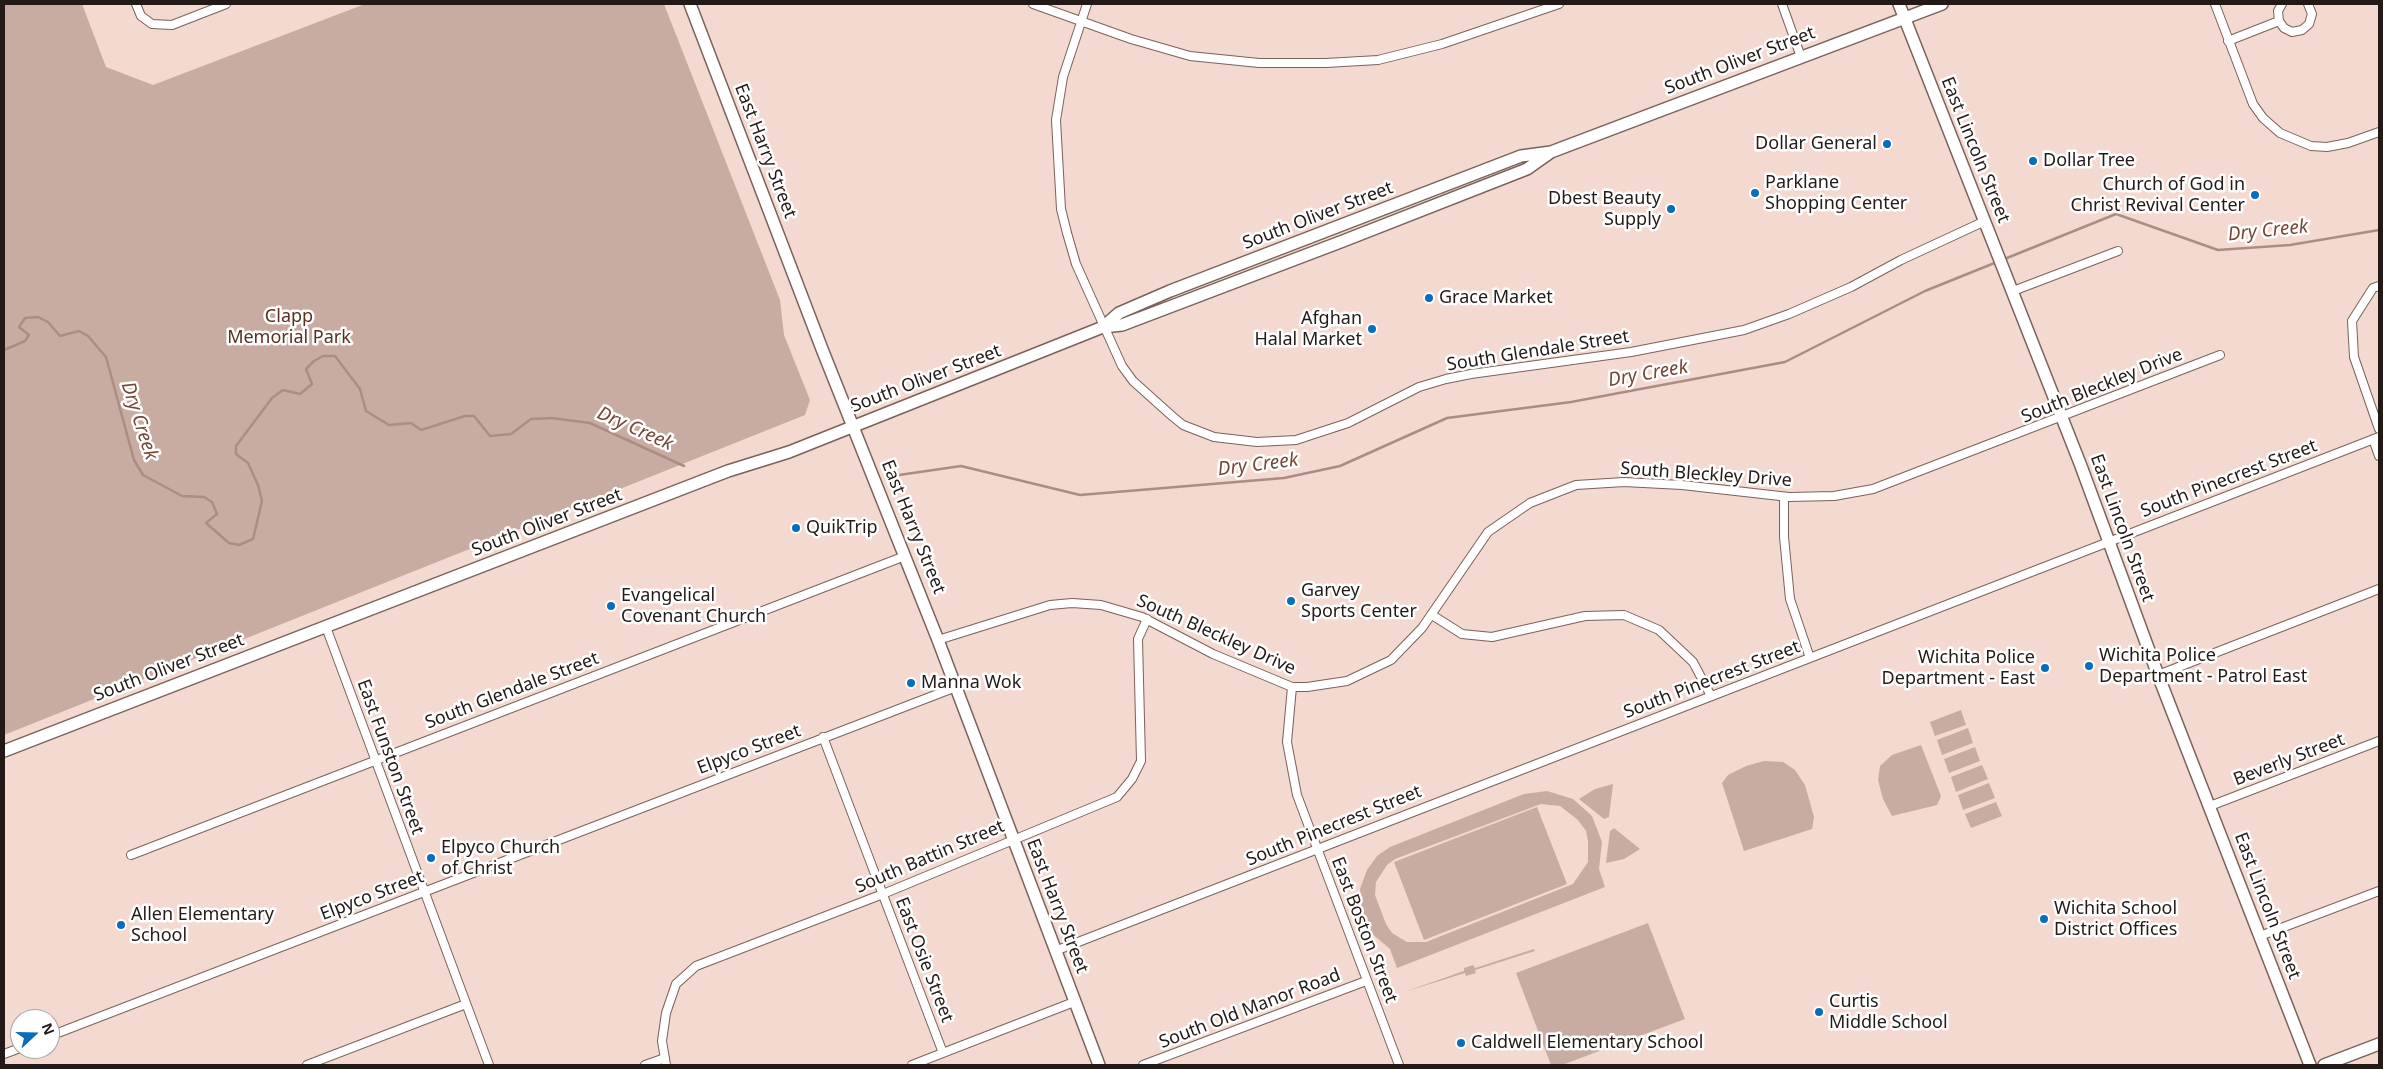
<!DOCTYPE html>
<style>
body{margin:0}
#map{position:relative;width:2383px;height:1069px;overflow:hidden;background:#f3d9d0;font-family:"Noto Sans",sans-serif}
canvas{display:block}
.frame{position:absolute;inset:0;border:5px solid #231a17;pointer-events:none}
.north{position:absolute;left:10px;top:1009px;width:50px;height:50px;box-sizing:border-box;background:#fff;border:1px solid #a7a3a2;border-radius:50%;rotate:69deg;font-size:14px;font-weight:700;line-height:20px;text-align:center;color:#231a17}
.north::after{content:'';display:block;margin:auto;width:18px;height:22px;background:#096eba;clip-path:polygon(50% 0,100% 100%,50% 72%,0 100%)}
</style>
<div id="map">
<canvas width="2383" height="1069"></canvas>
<div class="frame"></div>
<div class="north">N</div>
</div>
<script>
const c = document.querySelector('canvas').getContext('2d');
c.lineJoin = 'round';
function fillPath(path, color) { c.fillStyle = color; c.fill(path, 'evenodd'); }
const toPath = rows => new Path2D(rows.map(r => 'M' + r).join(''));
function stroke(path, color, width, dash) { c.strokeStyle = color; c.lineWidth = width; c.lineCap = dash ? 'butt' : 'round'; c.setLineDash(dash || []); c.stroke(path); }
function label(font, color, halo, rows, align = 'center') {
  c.font = font + ' "Noto Sans",sans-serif'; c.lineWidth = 5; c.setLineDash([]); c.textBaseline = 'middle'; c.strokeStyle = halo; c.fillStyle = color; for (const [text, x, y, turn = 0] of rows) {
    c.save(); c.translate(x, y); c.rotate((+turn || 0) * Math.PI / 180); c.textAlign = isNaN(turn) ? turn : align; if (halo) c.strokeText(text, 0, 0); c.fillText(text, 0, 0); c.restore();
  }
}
fillPath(toPath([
 [4,4,82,4,106,67,153,85,365,4,664,4,780,300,784,335,810,400,805,415,4,735],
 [1961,710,1966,725,1935,736,1930,722],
 [1968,728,1973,743,1942,755,1937,740],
 [1921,745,1941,796,1937,805,1892,816,1883,799,1878,780,1880,766,1892,755],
 [1975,747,1980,761,1949,773,1944,759],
 [1764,761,1783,762,1795,770,1805,785,1814,817,1812,829,1744,851,1722,783,1728,775,1746,766],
 [1982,765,1988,779,1956,792,1951,777],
 [1989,783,1995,798,1963,810,1958,795],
 [1613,784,1609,817,1604,819,1579,799,1595,789],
 [1547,791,1573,799,1592,816,1602,842,1599,869,1605,887,1397,968,1390,949,1370,932,1361,910,1360,889,1367,870,1377,856,1390,847,1524,794],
 [1541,804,1560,806,1578,820,1586,831,1588,841,1588,862,1573,884,1426,942,1407,942,1392,933,1386,924,1375,895,1376,882,1387,865,1395,859],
 [1996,802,2002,816,1971,828,1965,814],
 [1537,807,1567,884,1424,940,1394,862],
 [1614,828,1640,849,1624,859,1606,863,1610,831],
 [1648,923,1685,1019,1562,1065,1551,1065,1516,973],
 [1534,949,1535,951,1475,970,1476,973,1466,976,1465,973,1404,992,1464,971,1464,968,1473,965,1475,968]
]), '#c8aca2');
stroke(toPath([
 [2002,260,2116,214,2218,250,2290,245,2379,230],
 [4,350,25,341,29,335,19,327,25,318,38,317,48,322,60,336,79,331,88,336,106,357,134,460,143,475,182,496,204,497,212,502,217,514,206,523,229,543,239,545,253,539,262,501,258,485,248,463,236,454,236,446,272,398,283,390,300,394,312,384,306,369,314,361,323,356,335,356,360,389,366,411,389,425,411,423,421,430,465,416,474,416,490,436,511,434,531,419,552,418,590,423,684,466],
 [899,475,961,466,1080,495,1284,478,1340,466,1447,418,1571,402,1785,362,1925,291,1997,262]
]), '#ac8d82', 2.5);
const street = toPath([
 [136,4,141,16,152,24,172,25,226,4],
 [1033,4,1131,39,1190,56,1259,63,1326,63,1378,60,1442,44,1559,4],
 [1087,4,1063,77,1056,120,1061,209,1067,233,1076,264,1122,366,1133,381,1172,416,1183,425,1214,437,1257,442,1296,440,1348,423,1419,387,1446,379,1471,374,1631,352,1744,330,1789,314,1851,287,1901,260,1985,221],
 [1782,4,1801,57],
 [2215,4,2253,104,2263,118,2280,133,2311,146,2327,147,2348,143,2379,132],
 [2282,4,2278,11,2279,21,2284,28,2292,32,2302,30,2309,24,2312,14,2308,4],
 [2228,41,2279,21],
 [2379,286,2373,288,2352,321,2354,357,2379,429],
 [2013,291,2118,251],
 [2373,439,2379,456],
 [1784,497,1784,537,1790,599,1810,658],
 [1432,615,1462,634,1492,637,1585,616,1624,615,1659,630,1693,662,1711,696],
 [326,627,489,1065],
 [938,640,1050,605,1072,603,1101,605,1142,617,1213,654,1292,687,1307,687,1347,681,1391,660,1422,628,1488,532,1530,503,1576,485,1624,482,1682,485,1789,497,1834,496,1873,489,2220,355],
 [2158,675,2379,589],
 [1292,687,1287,742,1297,795,1399,1065],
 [823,737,943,1053],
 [2210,806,2379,741],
 [131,855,905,556],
 [2260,936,2379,891],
 [1055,951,2379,437],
 [50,1036,956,687],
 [4,1054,20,1048],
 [307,1065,466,1004],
 [645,1065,665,1058],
 [666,1065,662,1041,666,1013,676,984,696,966,883,894,1117,797,1132,779,1141,761,1138,639,1147,619],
 [912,1065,1074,1002],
 [1143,1065,1366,981]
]);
const secondary = toPath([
 [690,4,822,349,938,640,1099,1065],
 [1899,4,2081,466,2158,675,2310,1065],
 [1103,327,1119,313,1170,291,1521,156,1551,152,1942,4],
 [4,751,728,471,789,452,1103,327,1122,325,1343,241,1527,169,1551,152],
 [2324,1065,2379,1044]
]);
stroke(street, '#79625a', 10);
stroke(secondary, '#79625a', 14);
stroke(street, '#fff', 8);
stroke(secondary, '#fff', 11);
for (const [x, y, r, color] of [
 [1887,144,5,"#096eba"],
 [2033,161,5,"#096eba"],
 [1755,193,5,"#096eba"],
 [2255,195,5,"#096eba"],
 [1671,209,5,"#096eba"],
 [1429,298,5,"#096eba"],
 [1372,329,5,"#096eba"],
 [796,528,5,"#096eba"],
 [1291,601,5,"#096eba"],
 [611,606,5,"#096eba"],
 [2089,666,5,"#096eba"],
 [2045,668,5,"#096eba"],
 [911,683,5,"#096eba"],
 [431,858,5,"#096eba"],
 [2044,919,5,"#096eba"],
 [121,925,5,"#096eba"],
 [1819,1012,5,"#096eba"],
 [1461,1043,5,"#096eba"]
]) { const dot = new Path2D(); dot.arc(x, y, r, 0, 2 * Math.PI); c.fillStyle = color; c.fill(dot); stroke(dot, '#fff', 2); }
label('18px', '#231a17', '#fff', [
 ["South Oliver Street",1740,61,-21],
 ["East Lincoln Street",1975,150,68],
 ["East Harry Street",765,151,69],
 ["South Oliver Street",1318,216,-21],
 ["South Glendale Street",1538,351,-9],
 ["South Oliver Street",926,379,-21],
 ["South Bleckley Drive",2102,386,-22],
 ["South Bleckley Drive",1706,475,4],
 ["South Pinecrest Street",2229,479,-21],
 ["South Oliver Street",547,523,-21],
 ["East Harry Street",913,527,68],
 ["East Lincoln Street",2122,528,70],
 ["South Bleckley Drive",1216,635,24],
 ["South Oliver Street",169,668,-21],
 ["South Pinecrest Street",1712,680,-21],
 ["South Glendale Street",512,691,-21],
 ["Elpyco Street",749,750,-21],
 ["East Funston Street",390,757,70],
 ["Beverly Street",2289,760,-21],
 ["South Pinecrest Street",1334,826,-22],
 ["South Battin Street",930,857,-23],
 ["Elpyco Street",372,896,-21],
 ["East Harry Street",1057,906,69],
 ["East Lincoln Street",2267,906,69],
 ["East Boston Street",1364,930,69],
 ["East Osie Street",924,960,69],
 ["South Old Manor Road",1250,1009,-21]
]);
label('18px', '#231a17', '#fff', [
 ["Dollar General",1877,144,"right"],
 ["Dollar Tree",2043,161],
 ["Parklane",1765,183],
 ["Shopping Center",1765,204],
 ["Church of God in",2245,185,"right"],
 ["Christ Revival Center",2245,206,"right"],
 ["Dbest Beauty",1661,199,"right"],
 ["Supply",1661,220,"right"],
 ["Grace Market",1439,298],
 ["Afghan",1362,319,"right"],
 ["Halal Market",1362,340,"right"],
 ["QuikTrip",806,528],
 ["Garvey",1301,591],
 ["Sports Center",1301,612],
 ["Evangelical",621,596],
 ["Covenant Church",621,617],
 ["Wichita Police",2099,656],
 ["Department - Patrol East",2099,677],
 ["Wichita Police",2035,658,"right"],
 ["Department - East",2035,679,"right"],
 ["Manna Wok",921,683],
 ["Elpyco Church",441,848],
 ["of Christ",441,869],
 ["Wichita School",2054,909],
 ["District Offices",2054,930],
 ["Allen Elementary",131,915],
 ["School",131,936],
 ["Curtis",1829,1002],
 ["Middle School",1829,1023],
 ["Caldwell Elementary School",1471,1043]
], 'left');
label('18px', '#5b2e1e', '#fff', [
 ["Clapp",289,317],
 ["Memorial Park",289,338]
]);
label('italic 19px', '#764636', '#fff', [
 ["Dry Creek",2268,231,-6],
 ["Dry Creek",1648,374,-10],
 ["Dry Creek",139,421,72],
 ["Dry Creek",635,429,24],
 ["Dry Creek",1258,465,-7]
]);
</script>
